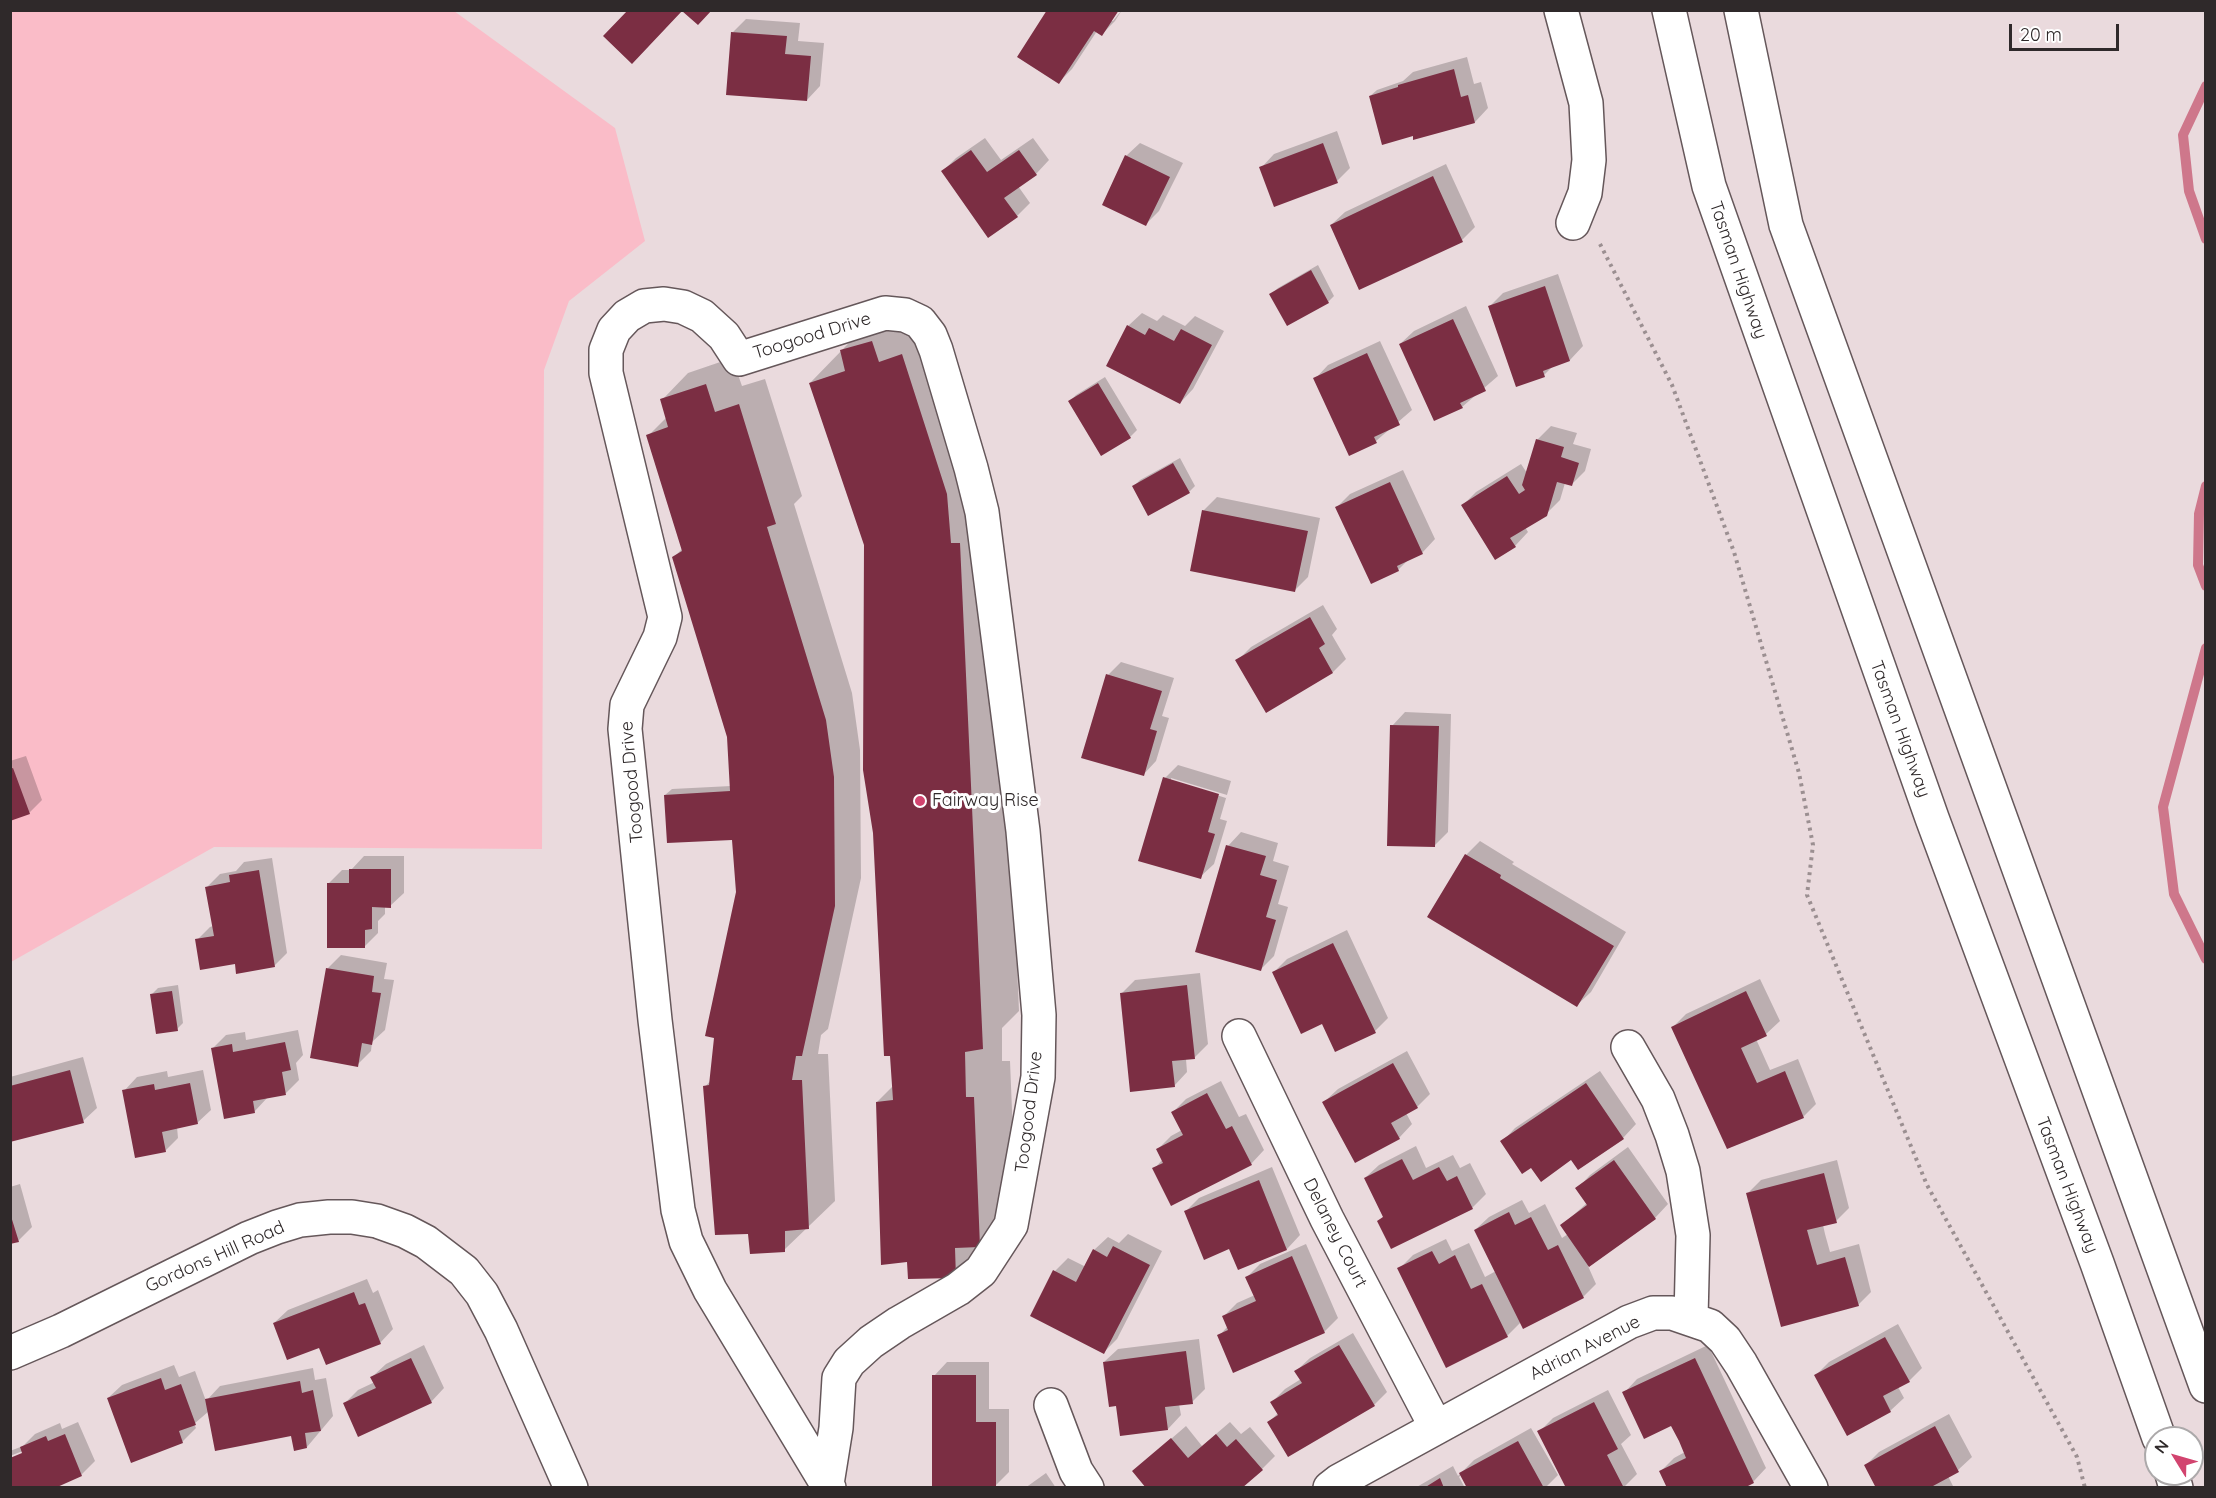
<!DOCTYPE html>
<style>
body{margin:0}
#map{position:relative;width:2216px;height:1498px;overflow:hidden;background:#eadadd;font-family:Quicksand,sans-serif}
canvas{display:block}
.frame{position:absolute;inset:0;border:12px solid #2f292a;pointer-events:none}
.north{position:absolute;left:2144px;top:1426px;width:60px;height:60px;box-sizing:border-box;background:#fff;border:2px solid #aca9aa;border-radius:50%;rotate:307deg;font-size:16px;font-weight:700;line-height:24px;text-align:center;color:#2f292a}
.north::after{content:'';display:block;margin:auto;width:21px;height:27px;background:#d2446f;clip-path:polygon(50% 0,100% 100%,50% 72%,0 100%)}
.scale{position:absolute;left:2009px;top:24px;width:110px;height:27px;box-sizing:border-box;border:3px solid #2f292a;border-top:0;padding-left:8px;font-size:18px;line-height:21px;white-space:nowrap;color:#2f292a;-webkit-text-stroke:4px #fff;paint-order:stroke}
</style>
<div id="map">
<canvas width="2216" height="1498"></canvas>
<div class="frame"></div>
<div class="north">N</div>
<div class="scale">20 m</div>
</div>
<script>
const c = document.querySelector('canvas').getContext('2d');
c.lineJoin = 'round';
function fillPath(path, color) { c.fillStyle = color; c.fill(path, 'evenodd'); }
const toPath = rows => new Path2D(rows.map(r => 'M' + r).join(''));
function stroke(path, color, width, dash) { c.strokeStyle = color; c.lineWidth = width; c.lineCap = dash ? 'butt' : 'round'; c.setLineDash(dash || []); c.stroke(path); }
function label(font, color, halo, rows, align = 'center') {
  c.font = font + ' Quicksand,sans-serif'; c.lineWidth = 6; c.setLineDash([]); c.textBaseline = 'middle'; c.strokeStyle = halo; c.fillStyle = color; for (const [text, x, y, turn = 0] of rows) {
    c.save(); c.translate(x, y); c.rotate((+turn || 0) * Math.PI / 180); c.textAlign = isNaN(turn) ? turn : align; if (halo) c.strokeText(text, 0, 0); c.fillText(text, 0, 0); c.restore();
  }
}
fillPath(toPath([
 [11,11,454,11,615,128,645,241,569,301,544,370,542,849,214,847,11,962]
]), '#fabcc8');
fillPath(toPath([
 [1049,10,1110,21,1113,21,1122,10,1115,21,1102,34,1097,31,1072,69,1058,83],
 [746,19,800,23,798,41,824,43,820,86,807,100,733,32],
 [1467,57,1474,84,1481,82,1488,108,1475,122,1414,138,1413,135,1370,96,1377,90,1403,81,1413,72],
 [1337,131,1350,168,1337,181,1261,168,1274,154],
 [985,138,1001,160,1033,138,1049,160,1036,174,1018,186,1030,203,1017,216,943,171,956,158],
 [1140,143,1183,163,1159,211,1146,224,1126,156],
 [1446,164,1475,227,1462,240,1331,225,1345,212],
 [1318,265,1334,296,1328,302,1271,294,1278,288],
 [1558,274,1583,346,1570,360,1554,365,1544,375,1490,306,1503,293],
 [1466,306,1498,376,1462,407,1400,344,1414,331],
 [878,313,916,326,939,318,983,456,997,506,1019,1011,1002,1028,1002,1061,1010,1061,1016,1209,956,1277,908,1260,877,1102,893,1086,865,544,810,383],
 [1142,313,1157,321,1163,315,1185,326,1195,316,1224,331,1193,389,1180,403,1128,326],
 [1380,341,1412,410,1376,441,1315,379,1328,365],
 [732,358,742,386,765,379,802,496,794,504,852,693,860,750,861,878,828,1029,821,1035,818,1054,828,1054,835,1201,784,1250,705,1087,711,1080,737,892,734,836,665,795,672,789,731,786,728,737,674,557,683,548,648,436,667,417,662,400,688,373],
 [1105,377,1137,430,1130,437,1102,454,1070,401,1076,395],
 [1551,426,1577,433,1573,444,1591,449,1585,471,1571,485,1565,483,1560,500,1546,514,1525,527,1528,532,1515,546,1463,505,1476,492,1521,464,1527,473,1537,440],
 [1180,458,1195,486,1189,492,1134,486,1140,480],
 [1403,470,1435,539,1422,553,1410,558,1398,570,1337,507,1350,494],
 [1217,497,1320,518,1308,577,1295,590,1203,511],
 [1323,605,1337,629,1332,635,1346,659,1333,672,1237,661,1251,647],
 [1121,662,1174,678,1162,716,1169,718,1156,761,1143,775,1108,675],
 [1405,712,1451,714,1448,832,1434,846,1392,726],
 [26,756,42,800,29,813,10,820,10,761],
 [1178,765,1231,781,1220,819,1227,821,1214,864,1200,877,1165,778],
 [1171,778,1227,795,1226,798,1171,781],
 [1241,832,1278,843,1273,861,1289,866,1278,904,1288,907,1274,956,1260,970,1228,846],
 [1480,841,1514,862,1512,864,1626,932,1591,992,1577,1005,1429,917,1466,855],
 [364,856,404,856,404,893,390,906,385,906,385,914,378,921,378,933,365,946,329,883,342,870,351,870],
 [272,858,287,953,274,966,236,963,197,940,210,927,213,926,207,887,220,874,236,871,244,862],
 [1347,930,1388,1018,1375,1031,1323,1022,1273,973,1287,959],
 [341,955,387,963,384,979,394,980,385,1030,372,1042,371,1051,357,1065,328,968],
 [1200,973,1208,1044,1194,1058,1186,1059,1187,1072,1174,1086,1122,993,1135,980],
 [1760,979,1780,1021,1766,1034,1756,1039,1770,1070,1798,1059,1816,1104,1803,1117,1673,1027,1686,1014],
 [178,985,183,1023,177,1029,151,995,158,988],
 [298,1030,303,1055,296,1063,299,1080,286,1093,268,1097,254,1112,212,1049,226,1035,245,1032,246,1040],
 [1407,1051,1430,1094,1417,1107,1406,1113,1412,1124,1399,1138,1324,1102,1338,1089],
 [83,1057,97,1108,83,1121,10,1141,10,1077],
 [203,1070,211,1110,197,1123,177,1127,178,1138,165,1151,124,1091,137,1077,167,1071,168,1077],
 [1600,1071,1636,1124,1623,1138,1572,1158,1532,1166,1502,1142,1515,1128],
 [1221,1081,1239,1117,1246,1114,1264,1150,1251,1164,1154,1169,1163,1159,1158,1149,1171,1136,1182,1130,1173,1112,1186,1099],
 [1416,1146,1426,1168,1453,1155,1460,1168,1470,1163,1486,1194,1472,1208,1392,1247,1379,1221,1384,1216,1365,1178,1379,1165],
 [1628,1147,1668,1204,1655,1218,1588,1266,1596,1284,1583,1297,1521,1322,1507,1336,1399,1269,1413,1255,1446,1239,1452,1251,1469,1243,1485,1277,1496,1271,1475,1230,1489,1217,1522,1200,1529,1213,1545,1204,1562,1238,1568,1234,1562,1225,1587,1203,1577,1189,1590,1175],
 [1837,1160,1849,1208,1836,1221,1823,1225,1825,1234,1830,1252,1859,1244,1871,1292,1858,1305,1782,1325,1747,1194,1761,1180],
 [1272,1167,1300,1235,1287,1249,1239,1268,1230,1247,1186,1211,1199,1198],
 [20,1184,32,1227,18,1241,10,1243,10,1187],
 [1128,1234,1162,1251,1117,1339,1104,1352,1055,1271,1068,1258,1086,1267,1094,1250,1108,1237,1119,1243],
 [1306,1244,1338,1318,1324,1332,1219,1336,1228,1326,1224,1316,1237,1303,1255,1295,1247,1277,1260,1264],
 [367,1279,373,1293,378,1290,393,1329,380,1343,320,1346,274,1323,288,1310],
 [1898,1324,1922,1368,1909,1381,1898,1387,1904,1398,1890,1411,1816,1375,1829,1362],
 [1353,1333,1387,1392,1374,1405,1269,1422,1278,1413,1272,1402,1285,1389,1301,1379,1296,1371,1310,1358],
 [1199,1339,1205,1389,1192,1402,1179,1404,1181,1415,1168,1429,1118,1404,1104,1362,1118,1349],
 [424,1345,444,1388,431,1402,345,1403,358,1390,375,1382,372,1377,386,1364],
 [1708,1345,1766,1468,1753,1482,1661,1471,1674,1458,1685,1452,1672,1424,1624,1393,1637,1379],
 [947,1362,989,1362,989,1409,1009,1409,1009,1472,995,1486,934,1376],
 [174,1365,179,1377,195,1371,206,1401,220,1386,313,1368,315,1380,326,1378,333,1416,307,1447,293,1434,209,1411,194,1424,196,1428,182,1442,108,1398,122,1385],
 [1608,1390,1631,1435,1621,1444,1637,1474,1625,1486,1626,1488,1568,1488,1539,1432,1553,1418],
 [1949,1414,1972,1457,1958,1470,1948,1476,1954,1488,1878,1488,1866,1465,1879,1452],
 [78,1422,95,1461,81,1475,29,1451,28,1449,10,1456,10,1451,23,1446,35,1434,60,1423,62,1429],
 [1230,1422,1241,1434,1250,1427,1275,1456,1262,1469,1134,1471,1186,1426,1202,1446],
 [1531,1428,1558,1475,1545,1488,1468,1488,1461,1475,1459,1477,1465,1488,1415,1488,1453,1466,1458,1476,1474,1460],
 [1046,1473,1056,1488,1025,1488]
]), '#0003');
stroke(toPath([
 [2206,86,2183,135,2189,191,2206,239],
 [2206,486,2199,514,2198,565,2206,586],
 [2206,648,2163,807,2174,894,2206,959]
]), '#ce778b', 10);
fillPath(toPath([
 [628,10,712,10,698,25,682,11,632,64,603,36],
 [1047,10,1119,10,1102,36,1094,31,1059,84,1017,57],
 [731,32,787,36,785,54,811,56,807,101,726,95],
 [1454,69,1461,97,1468,95,1475,123,1413,140,1413,136,1382,145,1369,96,1398,87,1398,85],
 [1323,143,1338,183,1274,207,1259,167],
 [971,150,987,172,1019,150,1037,175,1004,198,1018,217,988,238,941,171],
 [1125,155,1170,177,1146,226,1102,205],
 [1433,176,1463,242,1359,290,1330,225],
 [1311,270,1329,303,1287,326,1269,294],
 [1545,286,1570,361,1543,371,1545,377,1516,387,1488,306],
 [1453,319,1486,391,1460,403,1463,408,1434,421,1399,344],
 [1127,325,1145,335,1149,328,1174,341,1181,329,1212,345,1180,404,1106,366],
 [872,341,879,362,902,354,947,494,951,543,960,543,983,1049,965,1052,966,1097,974,1097,980,1247,955,1248,956,1278,908,1279,907,1262,881,1265,876,1102,893,1100,890,1056,884,1056,873,833,863,770,864,545,809,383,845,371,840,350],
 [1367,353,1400,425,1374,437,1377,443,1349,456,1313,378],
 [1098,383,1131,438,1101,456,1068,401],
 [706,384,715,412,739,404,776,524,767,527,826,720,834,777,835,906,802,1056,796,1056,792,1080,802,1080,809,1229,785,1231,785,1252,750,1254,748,1234,715,1235,703,1086,709,1085,714,1038,705,1036,736,892,732,840,667,843,664,795,730,791,727,737,672,557,682,551,646,435,668,427,660,399],
 [1536,439,1564,447,1561,457,1579,463,1572,486,1557,482,1547,516,1510,538,1516,547,1495,560,1461,505,1507,476,1519,494,1525,490,1522,485],
 [1173,463,1190,493,1148,516,1132,486],
 [1390,482,1423,554,1397,566,1399,571,1371,584,1335,507],
 [1202,510,1308,531,1295,592,1190,571],
 [1310,617,1325,644,1319,648,1333,673,1266,713,1235,660],
 [1106,674,1162,691,1150,729,1157,731,1144,776,1081,758],
 [1390,725,1439,726,1435,847,1387,846],
 [13,768,30,814,10,821,10,769],
 [1163,777,1219,794,1208,832,1215,834,1201,879,1138,861],
 [1226,845,1266,856,1260,875,1277,880,1266,917,1276,920,1261,971,1195,952],
 [1465,854,1501,875,1500,878,1614,946,1577,1007,1427,917],
 [349,869,391,869,391,908,372,907,372,929,365,930,365,948,327,948,327,883,349,883],
 [259,870,275,967,236,974,235,964,200,970,195,939,214,936,205,887,230,882,229,875],
 [1333,943,1376,1033,1335,1052,1322,1024,1301,1034,1272,972],
 [326,968,374,976,372,992,381,993,372,1045,362,1043,358,1067,310,1058],
 [1187,985,1195,1059,1172,1061,1175,1087,1130,1092,1120,993],
 [172,991,178,1031,156,1034,150,994],
 [1746,991,1767,1036,1741,1048,1757,1083,1785,1071,1804,1118,1727,1149,1671,1027],
 [285,1042,291,1070,282,1072,286,1095,253,1101,255,1113,224,1119,211,1048,232,1044,233,1052],
 [1393,1063,1418,1108,1391,1123,1400,1139,1355,1163,1322,1102],
 [70,1070,84,1123,10,1142,10,1086],
 [190,1083,198,1124,162,1132,166,1152,135,1158,122,1090,154,1084,155,1090],
 [1586,1083,1624,1139,1578,1170,1571,1160,1541,1182,1531,1168,1522,1174,1500,1141],
 [1207,1093,1226,1129,1232,1126,1252,1165,1171,1206,1152,1168,1163,1163,1156,1149,1183,1135,1171,1112],
 [1402,1159,1413,1180,1439,1167,1447,1181,1457,1176,1473,1209,1391,1249,1377,1221,1383,1217,1364,1178],
 [1614,1160,1656,1219,1589,1267,1560,1225,1587,1205,1575,1188],
 [1824,1173,1837,1223,1807,1230,1812,1248,1817,1265,1845,1257,1859,1306,1781,1327,1746,1193],
 [1259,1180,1287,1250,1238,1270,1229,1249,1204,1260,1184,1211],
 [1509,1212,1515,1225,1531,1217,1548,1250,1558,1245,1584,1298,1523,1329,1474,1230],
 [10,1213,19,1242,10,1244],
 [1113,1246,1150,1265,1104,1354,1030,1316,1053,1270,1076,1282,1093,1249,1107,1257],
 [1432,1251,1439,1264,1455,1255,1471,1289,1482,1284,1508,1337,1446,1368,1397,1268],
 [1292,1256,1325,1333,1233,1373,1217,1335,1228,1330,1222,1316,1256,1301,1245,1277],
 [354,1292,359,1305,365,1303,381,1344,326,1365,319,1348,287,1360,273,1323],
 [1885,1337,1910,1382,1883,1396,1891,1412,1847,1436,1814,1375],
 [1339,1345,1375,1406,1288,1457,1267,1422,1278,1415,1270,1402,1302,1383,1294,1371],
 [1186,1351,1193,1404,1165,1407,1168,1430,1120,1436,1116,1406,1109,1407,1103,1362],
 [411,1358,432,1403,358,1437,343,1403,376,1388,370,1377],
 [1695,1358,1754,1483,1744,1488,1667,1488,1659,1471,1686,1458,1679,1441,1671,1426,1644,1439,1622,1392],
 [932,1375,976,1375,976,1422,996,1422,996,1487,932,1488],
 [161,1378,165,1390,181,1384,196,1425,179,1431,183,1443,131,1463,107,1398],
 [300,1381,302,1393,313,1390,321,1431,305,1433,307,1448,294,1451,291,1436,215,1451,205,1399],
 [1594,1402,1618,1449,1607,1455,1624,1488,1566,1488,1537,1431],
 [1935,1426,1959,1472,1933,1486,1934,1488,1876,1488,1864,1465],
 [65,1434,82,1476,55,1488,10,1488,10,1458,22,1453,20,1447,46,1436,48,1441],
 [1216,1434,1227,1447,1236,1439,1263,1470,1242,1488,1146,1488,1132,1471,1171,1438,1188,1458],
 [1518,1441,1544,1488,1467,1488,1459,1473],
 [1440,1478,1444,1488,1424,1488]
]), '#7b2e43');
const minor = toPath([
 [1561,10,1586,103,1589,160,1585,193,1573,223],
 [1239,1036,1327,1219,1436,1427],
 [1628,1047,1658,1099,1672,1135,1683,1171,1693,1235,1691,1318],
 [1051,1405,1076,1471,1087,1488],
 [827,1488,827,1484,836,1428,839,1378,849,1362,871,1342,899,1323,958,1289,981,1271,1011,1225,1038,1077,1039,1015,1023,831,982,512,971,468,936,350,930,335,920,322,905,315,885,313,739,359,724,336,702,316,683,307,664,304,644,306,627,316,614,330,606,350,606,373,665,617,660,637,627,705,625,729,655,1020,678,1210,686,1241,710,1290,827,1484,829,1488],
 [1330,1488,1339,1481,1629,1322,1653,1313,1672,1313,1710,1326,1725,1340,1741,1364,1811,1488]
]);
const major = toPath([
 [10,1353,61,1331,249,1238,277,1227,300,1220,329,1217,352,1217,377,1221,405,1231,426,1242,464,1271,482,1294,501,1330,571,1488]
]);
const highway = toPath([
 [1669,10,1709,186,1932,818,2097,1263,2159,1438],
 [1741,10,1786,225,2206,1386],
 [2172,1474,2176,1488]
]);
stroke(minor, '#65575a', 36);
stroke(major, '#65575a', 36);
stroke(highway, '#65575a', 36);
stroke(toPath([
 [1600,244,1672,385,1734,552,1799,773,1813,845,1807,895,1927,1185,2077,1457,2085,1488]
]), '#9b8f91', 4, [3, 4.5]);
stroke(minor, '#fff', 33);
stroke(major, '#fff', 33);
stroke(highway, '#fff', 33);
for (const [x, y, r, color] of [
 [920,801,6,"#d2446f"]
]) { const dot = new Path2D(); dot.arc(x, y, r, 0, 2 * Math.PI); c.fillStyle = color; c.fill(dot); stroke(dot, '#fff', 2); }
label('18px', '#2f292a', '#fff', [
 ["Tasman Highway",1738,270,71],
 ["Toogood Drive",812,336,-17],
 ["Tasman Highway",1900,729,70],
 ["Toogood Drive",632,782,-95],
 ["Toogood Drive",1029,1112,-83],
 ["Tasman Highway",2067,1185,69],
 ["Delaney Court",1335,1233,63],
 ["Gordons Hill Road",215,1257,-24],
 ["Adrian Avenue",1585,1348,-27]
]);
label('18px', '#2f292a', '#fff', [
 ["Fairway Rise",932,801]
], 'left');
</script>
